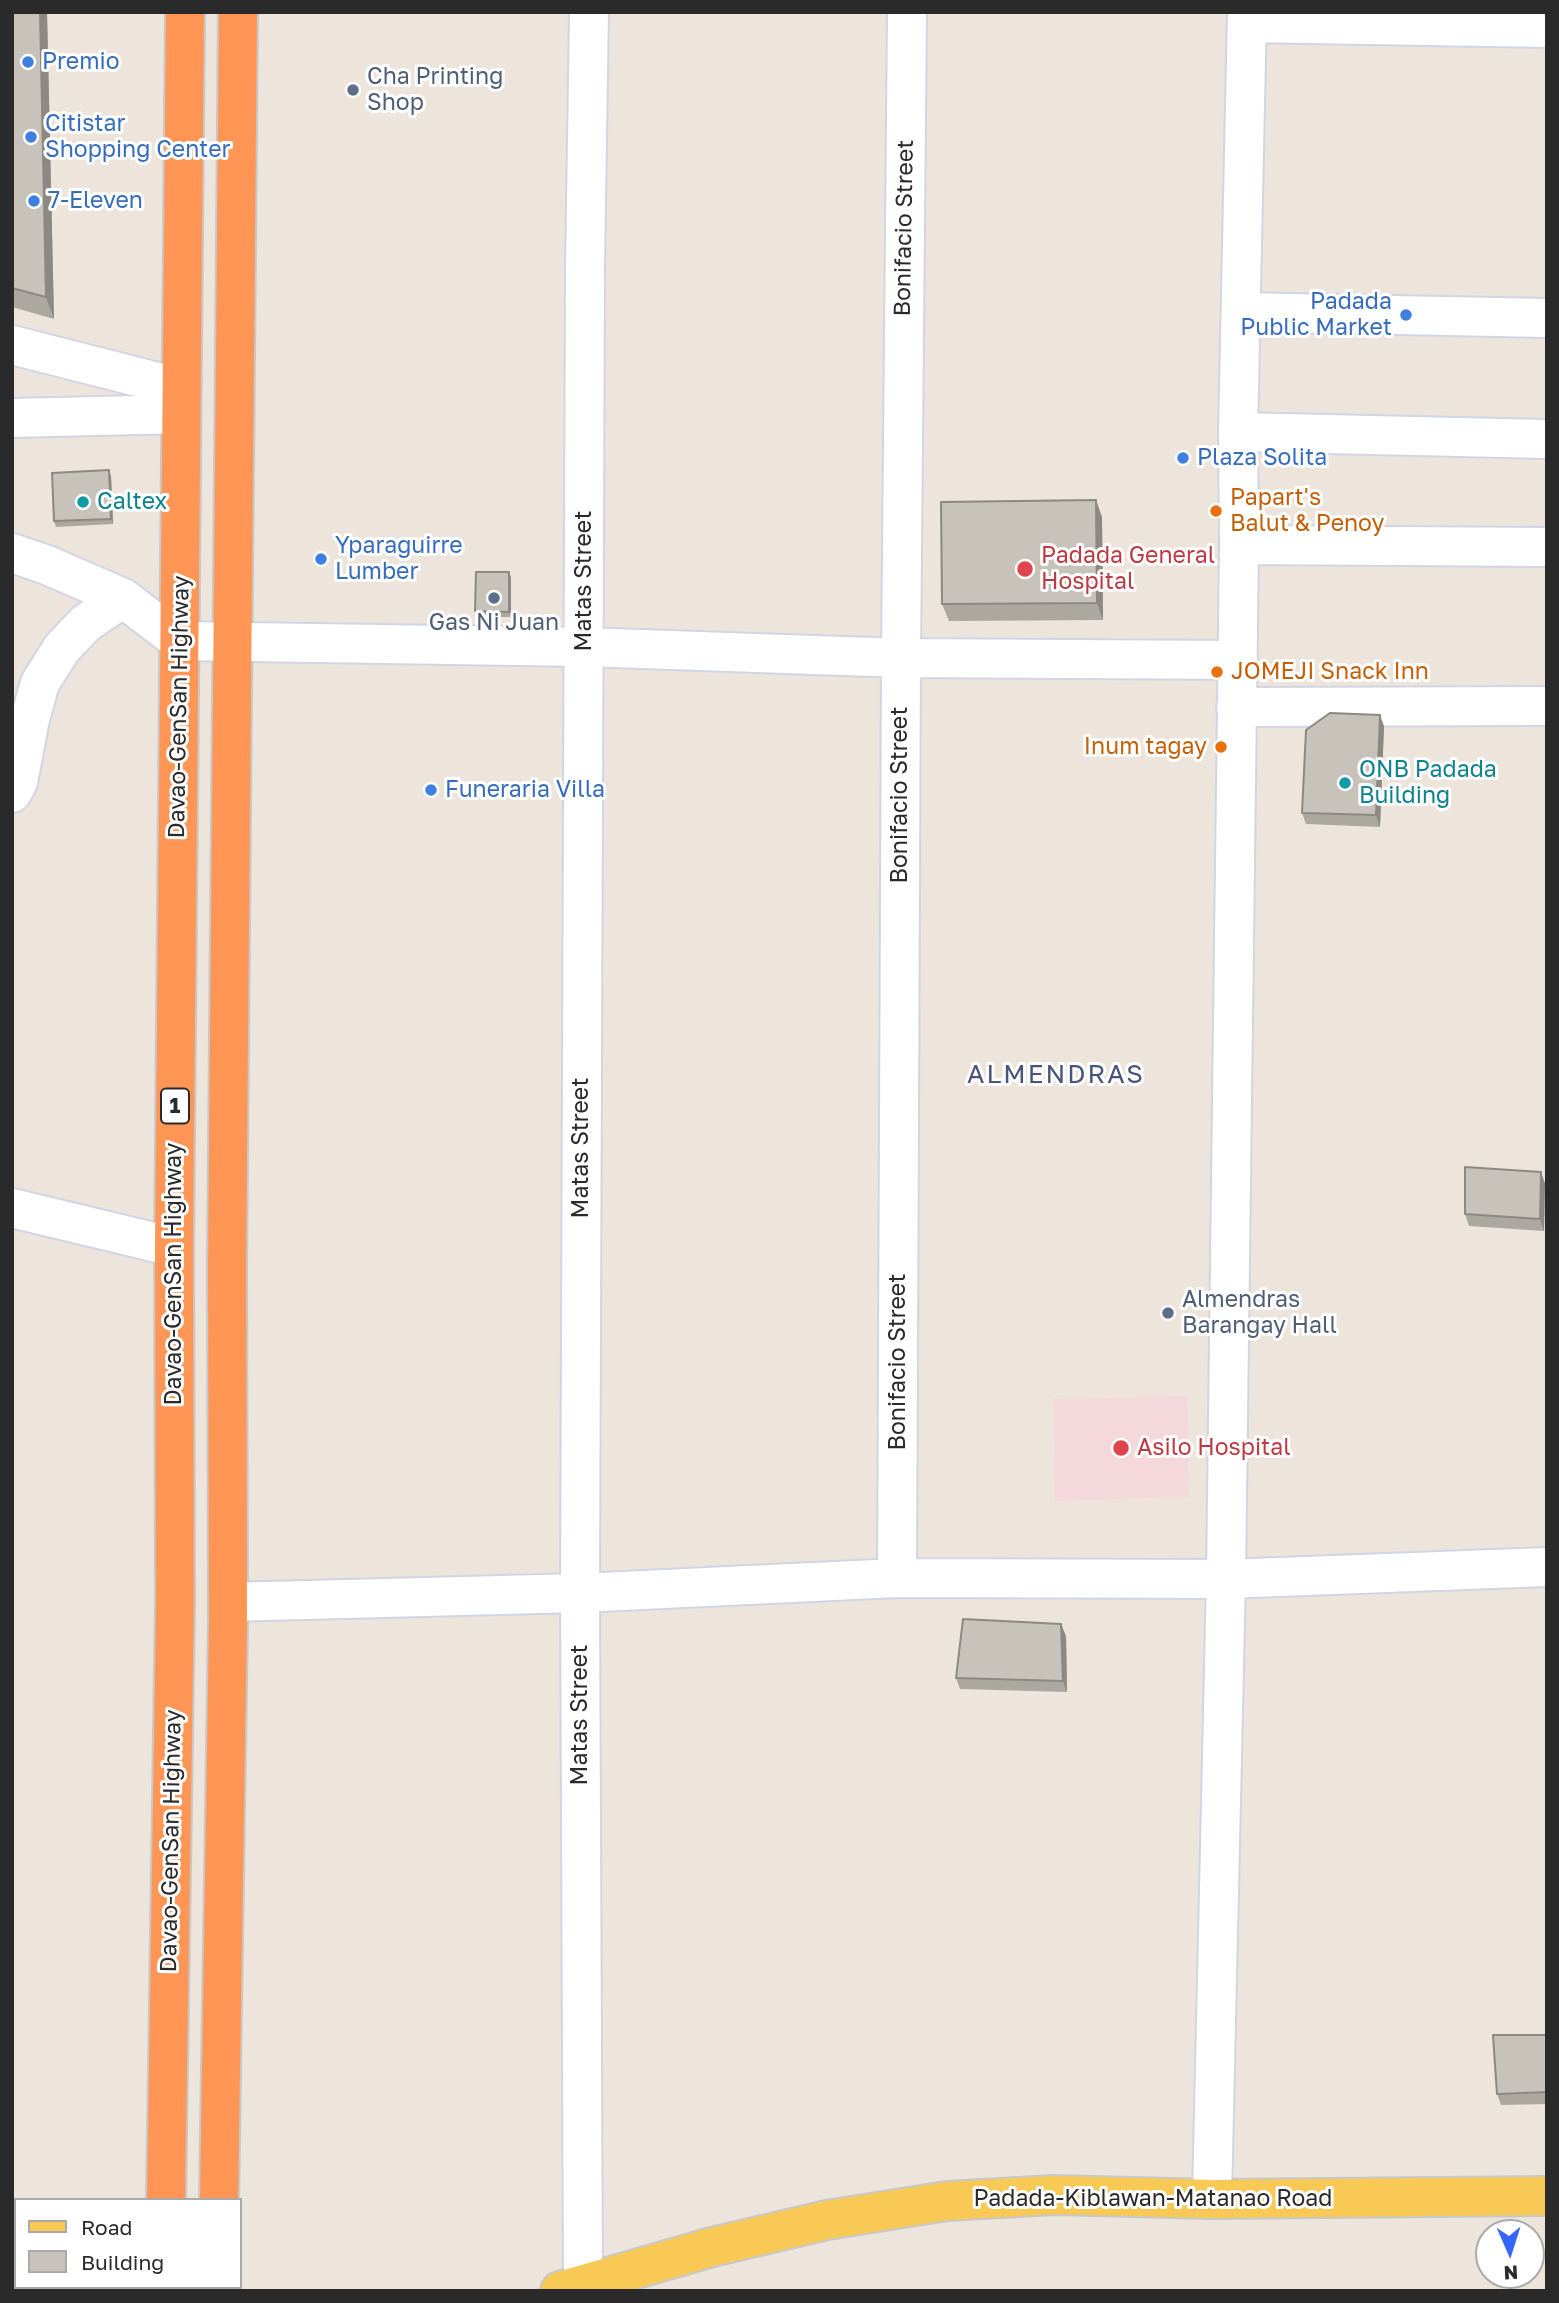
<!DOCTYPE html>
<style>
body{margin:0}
#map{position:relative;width:1559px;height:2303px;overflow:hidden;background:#ede5dc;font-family:"Golos Text",sans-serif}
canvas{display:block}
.frame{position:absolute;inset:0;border:14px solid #2a2a2a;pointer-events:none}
.legend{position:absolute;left:14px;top:2198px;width:228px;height:91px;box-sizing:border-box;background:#fff;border:2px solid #aaa;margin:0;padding:9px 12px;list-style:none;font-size:21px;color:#2a2a2a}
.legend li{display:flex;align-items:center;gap:14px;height:35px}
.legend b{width:35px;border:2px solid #aaa}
.north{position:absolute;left:1475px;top:2219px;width:70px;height:70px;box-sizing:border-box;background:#fff;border:2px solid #aaa;border-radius:50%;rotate:177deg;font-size:19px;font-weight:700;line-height:28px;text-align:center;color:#2a2a2a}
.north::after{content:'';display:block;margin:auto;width:24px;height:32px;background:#3766ff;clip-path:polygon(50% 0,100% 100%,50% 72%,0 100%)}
</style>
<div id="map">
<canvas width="1559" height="2303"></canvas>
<div class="frame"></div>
<ul class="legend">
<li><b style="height:9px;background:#f8ca55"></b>Road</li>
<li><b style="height:19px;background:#c8c3ba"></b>Building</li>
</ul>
<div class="north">N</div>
</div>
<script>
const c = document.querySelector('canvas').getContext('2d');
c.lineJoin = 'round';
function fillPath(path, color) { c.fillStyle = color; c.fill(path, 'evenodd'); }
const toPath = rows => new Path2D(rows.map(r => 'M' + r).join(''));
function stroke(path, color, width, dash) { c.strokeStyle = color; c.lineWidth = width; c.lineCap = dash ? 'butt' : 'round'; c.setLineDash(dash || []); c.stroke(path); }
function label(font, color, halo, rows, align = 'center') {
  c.font = font + ' "Golos Text",sans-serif'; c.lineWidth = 6; c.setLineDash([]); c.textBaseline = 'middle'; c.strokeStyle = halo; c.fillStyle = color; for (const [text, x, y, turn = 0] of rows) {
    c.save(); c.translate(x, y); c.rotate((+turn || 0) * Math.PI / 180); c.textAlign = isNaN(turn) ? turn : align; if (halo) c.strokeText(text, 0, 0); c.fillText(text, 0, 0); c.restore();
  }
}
fillPath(toPath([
 [1187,1396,1189,1497,1055,1501,1053,1399]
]), '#f4d8db');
const minor = toPath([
 [1247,23,1547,28],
 [1241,312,1547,318],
 [12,345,181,388],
 [12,418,181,414],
 [1238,432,1547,439],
 [1239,545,1547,547],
 [12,553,47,565,123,598,179,641,584,647,901,658,1238,660],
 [1236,707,1547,706],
 [12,793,18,782,30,719,40,683,62,648,86,623,123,598],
 [12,1208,174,1247],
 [897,1578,901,658,907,12],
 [228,1602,580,1593,897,1578,1226,1579,1547,1567],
 [1212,2199,1226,1579,1239,545,1238,432,1247,12],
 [583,2283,580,1593,585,268,589,12]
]);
const major = toPath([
 [560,2291,712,2247,827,2220,947,2201,1054,2195,1212,2199,1547,2196]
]);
const highway = toPath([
 [166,2200,175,1603,174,1247,185,12],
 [219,2200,228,1621,227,1264,238,12],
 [165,2291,165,2287],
 [219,2291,219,2287]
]);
stroke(minor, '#d1d5e4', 42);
stroke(major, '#c8c8c8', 42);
stroke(highway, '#c8c8c8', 42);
stroke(minor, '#fff', 38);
stroke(major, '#f8ca55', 38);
stroke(highway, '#ff9655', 38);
fillPath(toPath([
 [12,12,47,12,54,319,12,307],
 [111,476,113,524,56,527,54,521],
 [1102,517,1103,620,949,621,942,604],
 [509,572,511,578,511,617,477,617,475,611],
 [1384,726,1380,827,1306,824,1302,813],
 [1545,1183,1544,1231,1469,1226,1465,1214],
 [1066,1636,1067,1692,960,1689,956,1678],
 [1547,2035,1547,2104,1501,2105,1497,2094]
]), '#aca8a0');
fillPath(toPath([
 [40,12,47,12,54,319,46,297],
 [109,470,111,476,113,524,111,519],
 [1096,500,1102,517,1103,620,1097,603],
 [509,572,511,578,511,617,509,612],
 [1380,715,1384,726,1380,827,1376,815],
 [1541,1172,1545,1183,1544,1231,1540,1219],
 [1061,1624,1066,1636,1067,1692,1063,1681]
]), '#8c8882');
const building = toPath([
 [12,12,40,12,46,297,12,288,12,12],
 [109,470,111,519,54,521,52,473,109,470],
 [1096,500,1097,603,942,604,941,502,1096,500],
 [476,572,509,572,509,612,475,611,476,572],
 [1330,713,1380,715,1376,815,1302,813,1306,730,1330,713],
 [1465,1167,1541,1172,1540,1219,1465,1214,1465,1167],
 [963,1619,1061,1624,1063,1681,956,1678,963,1619],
 [1493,2035,1547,2035,1547,2092,1497,2094,1493,2035]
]);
fillPath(building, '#c8c3ba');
stroke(building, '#8c8882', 2);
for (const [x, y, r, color] of [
 [28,62,7,"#3f7fe0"],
 [353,90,7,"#5c6f8a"],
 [31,137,7,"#3f7fe0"],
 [34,201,7,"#3f7fe0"],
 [1406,315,7,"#3f7fe0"],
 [1183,458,7,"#3f7fe0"],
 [83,502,7,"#0f9aa8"],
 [1216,511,7,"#e8710a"],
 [321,559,7,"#3f7fe0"],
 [1025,569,9,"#e0444e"],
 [494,598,7,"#5c6f8a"],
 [1217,672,7,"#e8710a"],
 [1221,747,7,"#e8710a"],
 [1345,783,7,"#0f9aa8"],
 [431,790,7,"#3f7fe0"],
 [1168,1313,7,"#5c6f8a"],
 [1121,1448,9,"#e0444e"]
]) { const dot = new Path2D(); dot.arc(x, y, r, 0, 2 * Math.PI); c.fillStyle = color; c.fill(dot); stroke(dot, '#fff', 2.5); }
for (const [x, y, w] of [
 [175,1106,28]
]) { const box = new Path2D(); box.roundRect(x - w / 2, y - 17.5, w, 35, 5); c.fillStyle = '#fff'; c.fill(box); stroke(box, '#2a2a2a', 2); }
label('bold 21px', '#2a2a2a', null, [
 ["1",175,1106]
]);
label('23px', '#366cbe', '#fff', [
 ["Premio",42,62],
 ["Citistar",45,124],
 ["Shopping Center",45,150],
 ["7-Eleven",48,201],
 ["Padada",1392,302,"right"],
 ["Public Market",1392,328,"right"],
 ["Plaza Solita",1197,458],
 ["Yparaguirre",335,546],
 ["Lumber",335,572],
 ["Funeraria Villa",445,790]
], 'left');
label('23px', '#4e5e75', '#fff', [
 ["Cha Printing",367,77],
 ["Shop",367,103],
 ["Gas Ni Juan",494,623,"center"],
 ["Almendras",1182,1300],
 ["Barangay Hall",1182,1326]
], 'left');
label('23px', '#2a2a2a', '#fff', [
 ["Bonifacio Street",904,228,-89],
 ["Matas Street",584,581,-90],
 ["Davao-GenSan Highway",179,707,-89],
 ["Bonifacio Street",900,795,-90],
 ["Matas Street",581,1148,-90],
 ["Davao-GenSan Highway",174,1274,-90],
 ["Bonifacio Street",898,1362,-90],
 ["Matas Street",580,1715,-90],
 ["Davao-GenSan Highway",171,1841,-89],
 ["Padada-Kiblawan-Matanao Road",1153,2199]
]);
label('23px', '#c56008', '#fff', [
 ["Papart's",1230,498],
 ["Balut & Penoy",1230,524],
 ["JOMEJI Snack Inn",1231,672],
 ["Inum tagay",1207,747,"right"]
], 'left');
label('23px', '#0d838f', '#fff', [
 ["Caltex",97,502],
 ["ONB Padada",1359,770],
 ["Building",1359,796]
], 'left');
label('23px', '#be3a42', '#fff', [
 ["Padada General",1041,556],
 ["Hospital",1041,582],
 ["Asilo Hospital",1137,1448]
], 'left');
c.letterSpacing = '2px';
label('26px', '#48547e', '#fff', [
 ["ALMENDRAS",1056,1075]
]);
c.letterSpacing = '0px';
</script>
